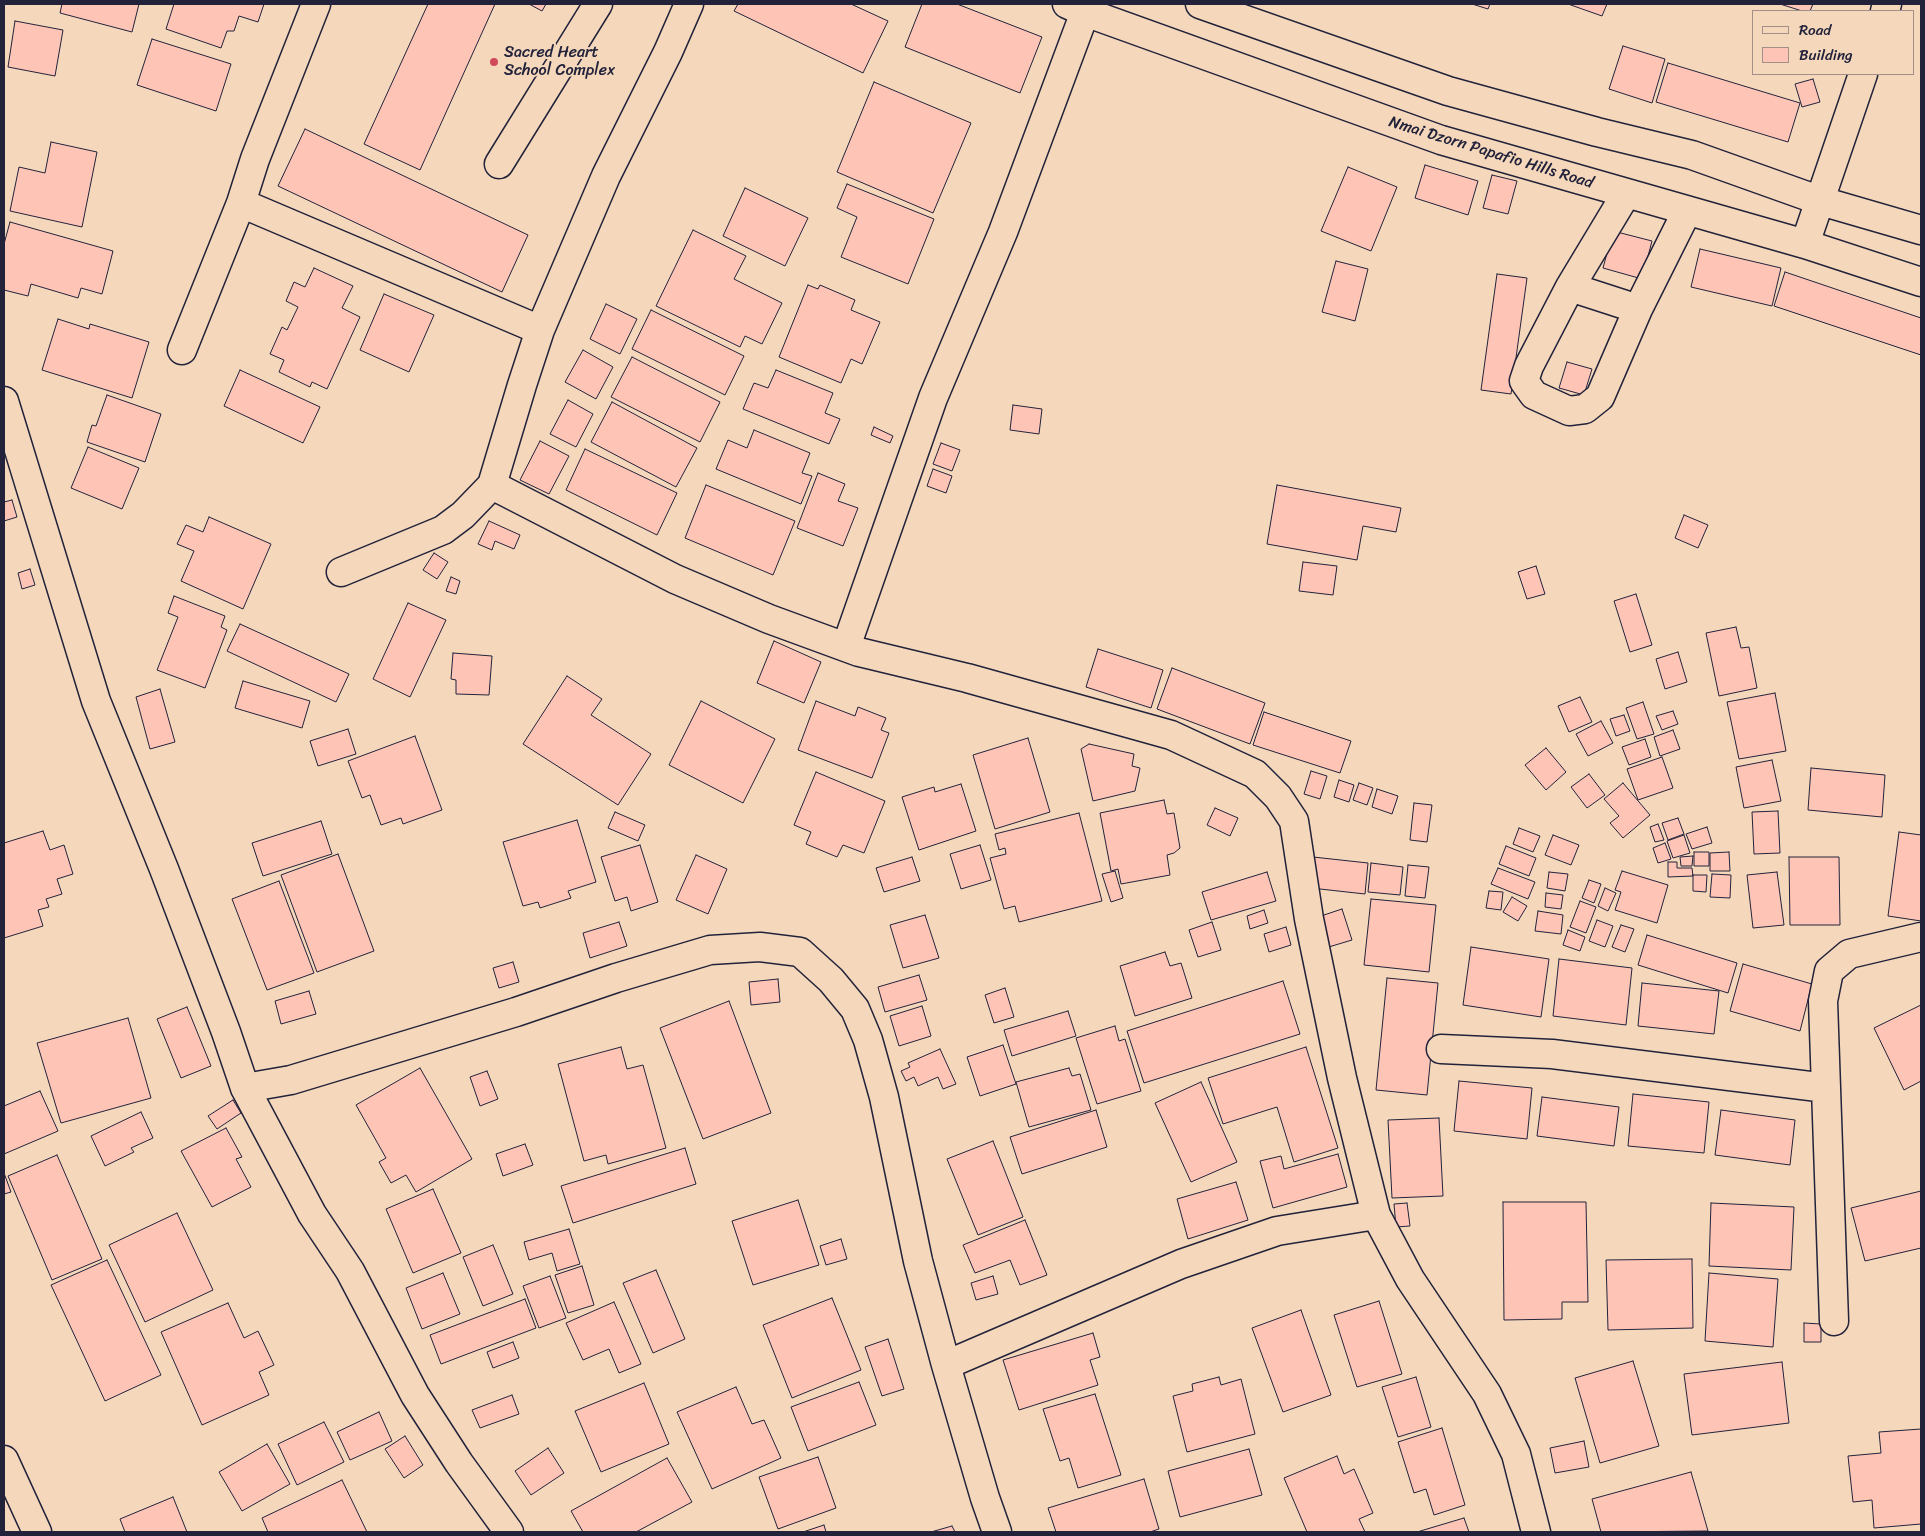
<!DOCTYPE html>
<style>
body{margin:0}
#map{position:relative;width:1925px;height:1536px;overflow:hidden;background:#f5d8bb;font-family:Sriracha,sans-serif}
canvas{display:block}
.frame{position:absolute;inset:0;border:5px solid #22223b;pointer-events:none}
.legend{position:absolute;left:1752px;top:10px;width:162px;height:65px;box-sizing:border-box;background:#f5d8bb;border:1px solid #a18f88;margin:0;padding:6px 9px;list-style:none;font-size:15px;color:#22223b}
.legend li{display:flex;align-items:center;gap:10px;height:25px}
.legend b{width:25px;border:1px solid #a18f88}
</style>
<div id="map">
<canvas width="1925" height="1536"></canvas>
<div class="frame"></div>
<ul class="legend">
<li><b style="height:6px;background:#f5d8bb"></b>Road</li>
<li><b style="height:14px;background:#fec4b6"></b>Building</li>
</ul>
</div>
<script>
const c = document.querySelector('canvas').getContext('2d');
c.lineJoin = 'round';
function fillPath(path, color) { c.fillStyle = color; c.fill(path, 'evenodd'); }
const toPath = rows => new Path2D(rows.map(r => 'M' + r).join(''));
function stroke(path, color, width, dash) { c.strokeStyle = color; c.lineWidth = width; c.lineCap = dash ? 'butt' : 'round'; c.setLineDash(dash || []); c.stroke(path); }
function label(font, color, halo, rows, align = 'center') {
  c.font = font + ' Sriracha,sans-serif'; c.lineWidth = 4; c.setLineDash([]); c.textBaseline = 'middle'; c.strokeStyle = halo; c.fillStyle = color; for (const [text, x, y, turn = 0] of rows) {
    c.save(); c.translate(x, y); c.rotate((+turn || 0) * Math.PI / 180); c.textAlign = isNaN(turn) ? turn : align; if (halo) c.strokeText(text, 0, 0); c.fillText(text, 0, 0); c.restore();
  }
}
const building = toPath([
 [62,4,139,4,132,32,60,13,62,4],
 [174,4,264,4,258,22,239,16,234,31,227,31,221,48,166,29,174,4],
 [428,4,495,4,420,170,364,144,428,4],
 [529,4,546,4,542,11,529,4],
 [738,4,851,4,888,21,863,73,734,11,738,4],
 [922,4,957,4,1042,37,1020,93,905,47,922,4],
 [1472,4,1490,4,1488,9,1472,4],
 [1568,4,1607,4,1602,16,1568,4],
 [1780,4,1813,4,1810,11,1802,11,1780,4],
 [15,21,63,30,55,76,8,67,15,21],
 [152,39,231,64,216,111,137,85,152,39],
 [1623,46,1665,59,1652,103,1609,89,1623,46],
 [1668,63,1800,103,1788,142,1656,102,1668,63],
 [1813,79,1820,102,1802,107,1795,84,1813,79],
 [874,82,971,123,933,213,837,172,874,82],
 [305,129,528,235,502,292,278,186,305,129],
 [51,142,97,152,82,227,10,211,19,167,45,173,51,142],
 [1425,165,1478,181,1468,215,1415,198,1425,165],
 [1348,167,1397,187,1371,251,1321,231,1348,167],
 [1492,175,1517,181,1508,214,1483,208,1492,175],
 [847,184,934,219,908,284,841,257,857,217,837,208,847,184],
 [745,188,808,218,785,266,723,236,745,188],
 [10,222,113,251,102,294,81,288,78,298,31,284,28,296,4,290,4,244,10,222],
 [693,230,746,256,734,279,782,303,762,344,745,336,740,347,656,306,693,230],
 [1613,231,1652,241,1642,279,1603,268,1613,231],
 [1700,249,1781,268,1772,306,1691,287,1700,249],
 [1336,261,1368,269,1355,321,1322,312,1336,261],
 [314,268,353,286,342,308,360,317,327,389,312,382,310,387,279,372,284,360,270,354,282,327,287,330,298,307,286,301,294,282,305,287,314,268],
 [1785,272,1921,318,1921,355,1774,306,1785,272],
 [1497,274,1527,278,1511,394,1481,390,1497,274],
 [808,285,818,289,820,285,855,300,851,310,880,322,862,364,851,359,841,383,779,357,808,285],
 [384,294,434,315,409,372,360,350,384,294],
 [606,304,637,319,620,354,590,339,606,304],
 [651,310,744,356,725,395,632,349,651,310],
 [58,319,89,329,90,324,149,342,132,398,42,370,58,319],
 [583,350,613,367,596,399,565,382,583,350],
 [632,357,720,402,700,442,611,397,632,357],
 [1567,362,1592,369,1584,395,1559,388,1567,362],
 [240,370,320,407,303,443,224,406,240,370],
 [776,370,833,393,825,413,840,419,829,444,743,409,754,383,768,388,776,370],
 [107,395,161,414,145,462,87,442,92,425,96,426,107,395],
 [568,400,593,414,576,447,550,434,568,400],
 [612,402,697,448,676,487,591,442,612,402],
 [1013,405,1042,409,1039,434,1010,430,1013,405],
 [874,427,893,436,890,443,871,435,874,427],
 [754,430,810,453,802,473,812,476,801,504,716,469,728,440,747,448,754,430],
 [540,441,569,456,549,494,520,480,540,441],
 [941,443,960,450,952,471,933,464,941,443],
 [88,447,139,468,122,509,71,488,88,447],
 [585,449,677,493,657,535,566,490,585,449],
 [933,469,952,476,946,493,927,486,933,469],
 [818,473,845,484,838,501,858,508,843,546,797,528,818,473],
 [706,485,795,521,773,575,685,538,706,485],
 [1277,485,1401,508,1396,532,1363,526,1357,560,1267,544,1277,485],
 [12,500,17,517,4,521,4,502,12,500],
 [1684,515,1708,525,1698,548,1675,538,1684,515],
 [209,517,271,544,243,609,181,581,194,551,177,544,186,525,203,532,209,517],
 [489,521,520,535,514,549,495,541,492,550,478,544,489,521],
 [434,553,448,562,437,579,423,570,434,553],
 [1303,562,1337,566,1333,595,1299,591,1303,562],
 [1536,566,1545,594,1527,599,1518,572,1536,566],
 [30,569,35,585,22,589,18,573,30,569],
 [451,577,460,581,456,594,446,591,451,577],
 [1636,594,1652,645,1630,652,1614,601,1636,594],
 [174,596,225,616,221,627,227,630,205,688,157,670,178,617,168,613,174,596],
 [408,603,446,620,410,697,373,679,408,603],
 [240,624,349,674,336,702,227,651,240,624],
 [1736,627,1741,648,1749,647,1757,688,1719,696,1706,633,1736,627],
 [774,641,821,662,804,703,757,683,774,641],
 [1098,649,1163,670,1151,708,1086,687,1098,649],
 [1678,652,1687,682,1665,689,1656,659,1678,652],
 [453,653,492,656,489,695,456,694,456,680,451,679,453,653],
 [1172,668,1265,703,1250,744,1157,709,1172,668],
 [567,676,602,699,591,715,651,754,618,805,523,744,567,676],
 [243,681,310,701,302,728,235,708,243,681],
 [160,689,175,742,150,749,136,697,160,689],
 [1775,693,1786,751,1739,759,1727,702,1775,693],
 [1580,697,1592,722,1569,732,1558,706,1580,697],
 [701,701,775,739,743,803,669,765,701,701],
 [816,701,855,716,858,707,886,718,881,730,889,733,872,778,798,750,816,701],
 [1643,702,1654,734,1637,739,1626,708,1643,702],
 [1673,711,1678,724,1662,730,1656,716,1673,711],
 [1264,712,1351,741,1340,773,1253,745,1264,712],
 [1624,715,1630,731,1616,736,1610,719,1624,715],
 [1601,721,1613,743,1588,756,1576,734,1601,721],
 [348,729,356,754,318,766,310,741,348,729],
 [1673,730,1680,749,1660,756,1654,737,1673,730],
 [415,736,442,810,403,824,401,818,381,825,370,795,362,798,348,761,415,736],
 [1028,738,1050,812,995,829,973,755,1028,738],
 [1645,739,1651,757,1629,765,1622,747,1645,739],
 [1089,744,1134,754,1132,766,1140,768,1135,791,1093,801,1081,749,1089,744],
 [1546,748,1566,772,1546,790,1525,765,1546,748],
 [1662,757,1673,788,1638,800,1627,769,1662,757],
 [1772,760,1781,801,1744,808,1736,767,1772,760],
 [1811,768,1885,775,1882,817,1808,810,1811,768],
 [1311,771,1327,776,1320,799,1304,794,1311,771],
 [816,772,885,801,864,853,843,845,837,857,806,844,811,832,794,825,816,772],
 [1589,774,1605,795,1587,808,1571,787,1589,774],
 [1339,780,1354,785,1349,802,1334,797,1339,780],
 [1359,783,1373,788,1367,805,1353,800,1359,783],
 [1623,783,1650,815,1623,838,1610,823,1619,816,1604,799,1623,783],
 [961,784,976,831,919,850,902,797,934,787,935,792,961,784],
 [1377,789,1398,796,1392,814,1372,807,1377,789],
 [1164,800,1167,814,1174,813,1180,848,1174,853,1167,855,1170,875,1121,884,1118,869,1111,871,1100,813,1164,800],
 [1414,803,1432,805,1427,842,1410,840,1414,803],
 [1215,808,1238,818,1230,836,1207,825,1215,808],
 [1778,811,1780,853,1754,854,1752,812,1778,811],
 [615,812,645,825,638,841,608,828,615,812],
 [1079,813,1102,901,1019,922,1015,906,1004,909,990,858,1006,854,1005,848,999,850,995,834,1079,813],
 [1678,818,1684,834,1668,840,1662,823,1678,818],
 [577,820,596,882,568,891,571,898,540,908,538,902,523,906,503,842,577,820],
 [321,821,332,854,263,876,252,843,321,821],
 [1658,824,1664,840,1655,842,1650,827,1658,824],
 [1707,827,1712,843,1692,849,1686,834,1707,827],
 [1519,828,1540,836,1533,852,1513,844,1519,828],
 [43,831,50,850,64,845,73,874,57,879,62,894,46,899,49,907,38,910,43,926,4,938,4,843,43,831],
 [1899,832,1921,835,1921,921,1888,916,1899,832],
 [1553,835,1579,845,1571,865,1545,855,1553,835],
 [1684,835,1690,853,1673,858,1667,841,1684,835],
 [1665,843,1671,859,1658,863,1653,848,1665,843],
 [640,845,658,902,631,911,627,897,615,901,601,857,640,845],
 [980,845,991,880,961,889,950,854,980,845],
 [1506,846,1536,858,1529,876,1499,864,1506,846],
 [1694,852,1709,852,1709,866,1694,866,1694,852],
 [1729,852,1730,871,1710,871,1710,853,1729,852],
 [338,854,374,951,317,972,281,875,338,854],
 [696,855,727,869,708,914,676,900,696,855],
 [1693,856,1692,866,1681,866,1680,857,1693,856],
 [912,857,920,881,884,892,876,868,912,857],
 [1313,857,1368,863,1365,894,1311,888,1313,857],
 [1789,857,1839,857,1840,925,1790,925,1789,857],
 [1668,862,1677,862,1677,868,1692,868,1693,876,1668,877,1668,862],
 [1371,863,1403,867,1400,895,1368,892,1371,863],
 [1408,865,1429,867,1425,898,1405,896,1408,865],
 [1498,868,1535,882,1528,899,1491,884,1498,868],
 [1115,871,1123,898,1111,902,1102,874,1115,871],
 [1622,871,1668,885,1657,923,1615,910,1621,892,1615,890,1622,871],
 [1267,872,1276,901,1211,920,1202,892,1267,872],
 [1549,872,1568,874,1565,891,1547,888,1549,872],
 [1777,872,1784,925,1753,928,1747,875,1777,872],
 [1712,874,1731,875,1730,898,1710,897,1712,874],
 [1693,875,1707,875,1706,892,1693,891,1693,875],
 [1589,880,1601,884,1594,903,1582,898,1589,880],
 [279,881,314,973,267,990,232,899,279,881],
 [1605,888,1616,893,1608,911,1598,906,1605,888],
 [1489,891,1503,892,1501,910,1486,908,1489,891],
 [1546,893,1563,895,1561,909,1545,907,1546,893],
 [1512,897,1527,906,1518,921,1503,912,1512,897],
 [1371,899,1436,905,1429,972,1364,965,1371,899],
 [1580,901,1596,907,1586,933,1570,927,1580,901],
 [1342,909,1352,940,1322,949,1312,919,1342,909],
 [1264,910,1268,923,1250,929,1247,916,1264,910],
 [1538,911,1563,915,1561,934,1535,931,1538,911],
 [925,915,939,958,903,968,890,925,925,915],
 [1597,920,1613,926,1605,947,1589,941,1597,920],
 [619,922,627,946,590,958,583,933,619,922],
 [1212,922,1221,950,1198,957,1189,930,1212,922],
 [1621,925,1634,929,1625,952,1612,947,1621,925],
 [1286,927,1291,945,1269,952,1264,934,1286,927],
 [1568,930,1585,937,1580,951,1563,945,1568,930],
 [1647,935,1737,963,1728,993,1638,965,1647,935],
 [1471,947,1549,959,1541,1017,1463,1005,1471,947],
 [1165,952,1170,966,1181,963,1192,998,1135,1016,1120,966,1165,952],
 [1559,959,1632,968,1626,1025,1553,1016,1559,959],
 [513,962,519,982,499,988,493,968,513,962],
 [1743,964,1812,984,1800,1031,1730,1011,1743,964],
 [919,975,927,1000,885,1012,878,987,919,975],
 [1387,978,1438,983,1427,1095,1376,1090,1387,978],
 [778,979,780,1002,751,1005,749,982,778,979],
 [1283,981,1300,1034,1144,1083,1127,1031,1283,981],
 [1642,983,1719,991,1714,1034,1638,1026,1642,983],
 [1005,988,1014,1017,994,1023,985,995,1005,988],
 [309,991,316,1014,281,1024,275,1001,309,991],
 [729,1001,771,1113,703,1139,660,1028,729,1001],
 [1921,1005,1921,1081,1904,1090,1874,1028,1921,1005],
 [922,1006,931,1036,899,1046,890,1016,922,1006],
 [187,1007,211,1066,181,1078,157,1019,187,1007],
 [1068,1011,1076,1036,1012,1056,1004,1030,1068,1011],
 [128,1018,151,1098,61,1123,37,1043,128,1018],
 [1115,1026,1119,1041,1125,1039,1141,1091,1097,1104,1076,1038,1115,1026],
 [1003,1045,1016,1084,980,1096,967,1057,1003,1045],
 [621,1047,627,1069,643,1065,666,1148,608,1164,606,1155,584,1161,558,1064,621,1047],
 [1306,1047,1338,1148,1294,1162,1277,1107,1223,1124,1208,1078,1306,1047],
 [940,1049,956,1084,943,1089,938,1077,918,1086,914,1077,906,1081,901,1071,910,1067,908,1063,940,1049],
 [420,1068,472,1159,416,1192,406,1175,391,1183,379,1162,386,1158,356,1105,420,1068],
 [1069,1068,1072,1076,1080,1074,1091,1110,1029,1127,1016,1082,1069,1068],
 [487,1071,498,1099,480,1106,470,1077,487,1071],
 [1459,1081,1532,1088,1527,1139,1454,1131,1459,1081],
 [1201,1082,1237,1162,1191,1182,1155,1103,1201,1082],
 [40,1091,58,1131,4,1154,4,1106,40,1091],
 [1633,1094,1709,1102,1704,1153,1628,1146,1633,1094],
 [1542,1097,1619,1107,1614,1146,1537,1136,1542,1097],
 [233,1100,241,1113,217,1129,208,1116,233,1100],
 [1096,1110,1107,1147,1022,1174,1010,1137,1096,1110],
 [1721,1110,1795,1120,1790,1165,1715,1155,1721,1110],
 [141,1112,153,1138,131,1148,134,1152,105,1166,91,1136,141,1112],
 [1439,1118,1443,1196,1392,1198,1388,1120,1439,1118],
 [226,1128,242,1157,236,1159,251,1187,212,1207,181,1151,226,1128],
 [993,1141,1023,1217,978,1235,947,1159,993,1141],
 [525,1144,533,1165,503,1176,496,1154,525,1144],
 [685,1148,696,1184,573,1223,561,1186,685,1148],
 [1338,1154,1347,1187,1273,1208,1260,1161,1281,1156,1284,1169,1338,1154],
 [57,1155,102,1259,52,1280,8,1176,57,1155],
 [4,1173,11,1192,4,1194,4,1173],
 [1236,1182,1248,1220,1188,1239,1177,1199,1236,1182],
 [433,1189,461,1253,413,1273,386,1209,433,1189],
 [1921,1191,1921,1248,1865,1261,1851,1208,1921,1191],
 [798,1200,819,1265,753,1285,732,1221,798,1200],
 [1503,1202,1586,1202,1588,1302,1562,1302,1562,1319,1504,1320,1503,1202],
 [1407,1203,1410,1226,1396,1227,1394,1204,1407,1203],
 [1711,1203,1794,1207,1791,1270,1709,1266,1711,1203],
 [177,1213,213,1290,145,1322,109,1245,177,1213],
 [1025,1220,1047,1275,1020,1285,1010,1260,975,1273,963,1245,1025,1220],
 [569,1229,580,1264,557,1271,552,1253,529,1260,524,1242,569,1229],
 [841,1239,847,1259,826,1265,820,1246,841,1239],
 [493,1245,513,1294,483,1306,463,1257,493,1245],
 [1692,1259,1693,1328,1608,1330,1606,1260,1692,1259],
 [107,1260,161,1375,105,1401,51,1285,107,1260],
 [582,1266,594,1305,568,1313,555,1275,582,1266],
 [656,1270,685,1339,653,1353,623,1283,656,1270],
 [443,1273,460,1314,422,1329,406,1288,443,1273],
 [1709,1273,1778,1279,1773,1347,1705,1341,1709,1273],
 [550,1276,566,1318,539,1328,523,1286,550,1276],
 [993,1276,998,1294,976,1300,971,1283,993,1276],
 [832,1298,861,1370,792,1398,763,1325,832,1298],
 [525,1299,536,1328,441,1364,430,1335,525,1299],
 [1379,1301,1402,1374,1357,1387,1334,1315,1379,1301],
 [614,1302,641,1364,619,1373,609,1349,583,1360,566,1323,614,1302],
 [228,1303,244,1338,258,1331,274,1365,259,1372,269,1395,202,1425,161,1332,228,1303],
 [1301,1310,1331,1395,1283,1412,1252,1328,1301,1310],
 [1804,1323,1821,1324,1821,1342,1804,1342,1804,1323],
 [1093,1333,1100,1357,1090,1360,1098,1385,1019,1410,1003,1360,1093,1333],
 [888,1339,904,1389,882,1396,865,1347,888,1339],
 [513,1342,519,1358,493,1368,487,1352,513,1342],
 [1633,1361,1659,1446,1600,1463,1575,1378,1633,1361],
 [1782,1362,1789,1423,1692,1435,1684,1374,1782,1362],
 [1219,1377,1221,1385,1241,1379,1255,1434,1187,1452,1173,1396,1193,1391,1192,1384,1219,1377],
 [1416,1377,1431,1427,1398,1437,1382,1387,1416,1377],
 [859,1382,876,1425,808,1451,791,1407,859,1382],
 [644,1383,669,1444,601,1472,575,1411,644,1383],
 [736,1387,752,1424,764,1420,781,1458,712,1489,677,1412,736,1387],
 [1095,1394,1121,1475,1078,1488,1069,1458,1060,1461,1043,1409,1095,1394],
 [512,1395,519,1414,480,1428,472,1410,512,1395],
 [379,1412,392,1441,350,1460,337,1432,379,1412],
 [324,1422,344,1462,297,1485,278,1444,324,1422],
 [1442,1428,1465,1505,1434,1515,1426,1489,1414,1493,1398,1442,1442,1428],
 [1921,1429,1921,1524,1874,1528,1872,1500,1853,1502,1848,1456,1881,1453,1879,1432,1921,1429],
 [405,1436,423,1465,404,1478,385,1449,405,1436],
 [1584,1441,1589,1467,1555,1473,1550,1448,1584,1441],
 [267,1444,290,1484,242,1511,219,1472,267,1444],
 [548,1448,564,1473,531,1495,515,1471,548,1448],
 [1249,1449,1262,1495,1180,1517,1168,1471,1249,1449],
 [1337,1456,1344,1474,1354,1469,1373,1513,1359,1519,1365,1532,1307,1532,1284,1478,1337,1456],
 [818,1457,836,1508,778,1529,759,1477,818,1457],
 [667,1458,692,1502,636,1532,583,1532,571,1511,667,1458],
 [1691,1472,1708,1531,1601,1532,1592,1499,1691,1472],
 [1144,1479,1159,1529,1150,1532,1056,1532,1048,1508,1144,1479],
 [342,1480,367,1532,268,1532,262,1518,342,1480],
 [173,1497,187,1532,125,1532,120,1519,173,1497],
 [1464,1518,1469,1532,1417,1532,1464,1518],
 [824,1525,826,1532,803,1532,824,1525],
 [952,1526,955,1532,931,1532,952,1526]
]);
fillPath(building, '#fec4b6');
stroke(building, '#22223b', 1);
const minor = toPath([
 [1067,4,1085,12,1441,140,1805,244,1921,282],
 [1200,4,1448,91,1597,132,1692,155,1821,201,1921,230],
 [1885,11,1887,4],
 [499,164,598,4],
 [1626,194,1570,287,1529,366,1524,381,1534,395,1569,411,1585,409,1600,397,1638,309,1687,211],
 [241,203,540,330],
 [1805,244,1863,74],
 [1570,287,1638,309],
 [182,350,241,203,255,159,316,4],
 [4,401,96,701,164,869,226,1032,245,1088,312,1214,350,1271,415,1395,459,1463,509,1532],
 [492,485,675,579,769,619,859,652,967,678,1171,735,1255,774,1278,797,1294,821,1309,919,1342,1078,1376,1215,1410,1279,1487,1394,1516,1454,1536,1532],
 [341,572,443,530,463,515,492,485,522,385,540,330,606,176,668,52,689,4],
 [846,647,933,398,1003,232,1085,12],
 [1441,1049,1552,1054,1826,1088],
 [245,1088,291,1080,516,1012,616,978,710,950,760,947,800,952,831,980,855,1009,868,1040,884,1097,918,1261,946,1365,985,1498,997,1532],
 [1834,1321,1823,1001,1829,971,1849,954,1921,937],
 [946,1365,1181,1264,1277,1231,1376,1215],
 [4,1460,37,1532]
]);
stroke(minor, '#22223b', 31);
stroke(minor, '#f5d8bb', 28);
for (const [x, y, r, color] of [
 [494,62,5,"#d1495b"]
]) { const dot = new Path2D(); dot.arc(x, y, r, 0, 2 * Math.PI); c.fillStyle = color; c.fill(dot); stroke(dot, '#f5d8bb', 2); }
label('16px', '#22223b', '#f5d8bb', [
 ["Sacred Heart",504,53],
 ["School Complex",504,71]
], 'left');
label('16px', '#22223b', '#f5d8bb', [
 ["Nmai Dzorn Papafio Hills Road",1491,153,17]
]);
</script>
